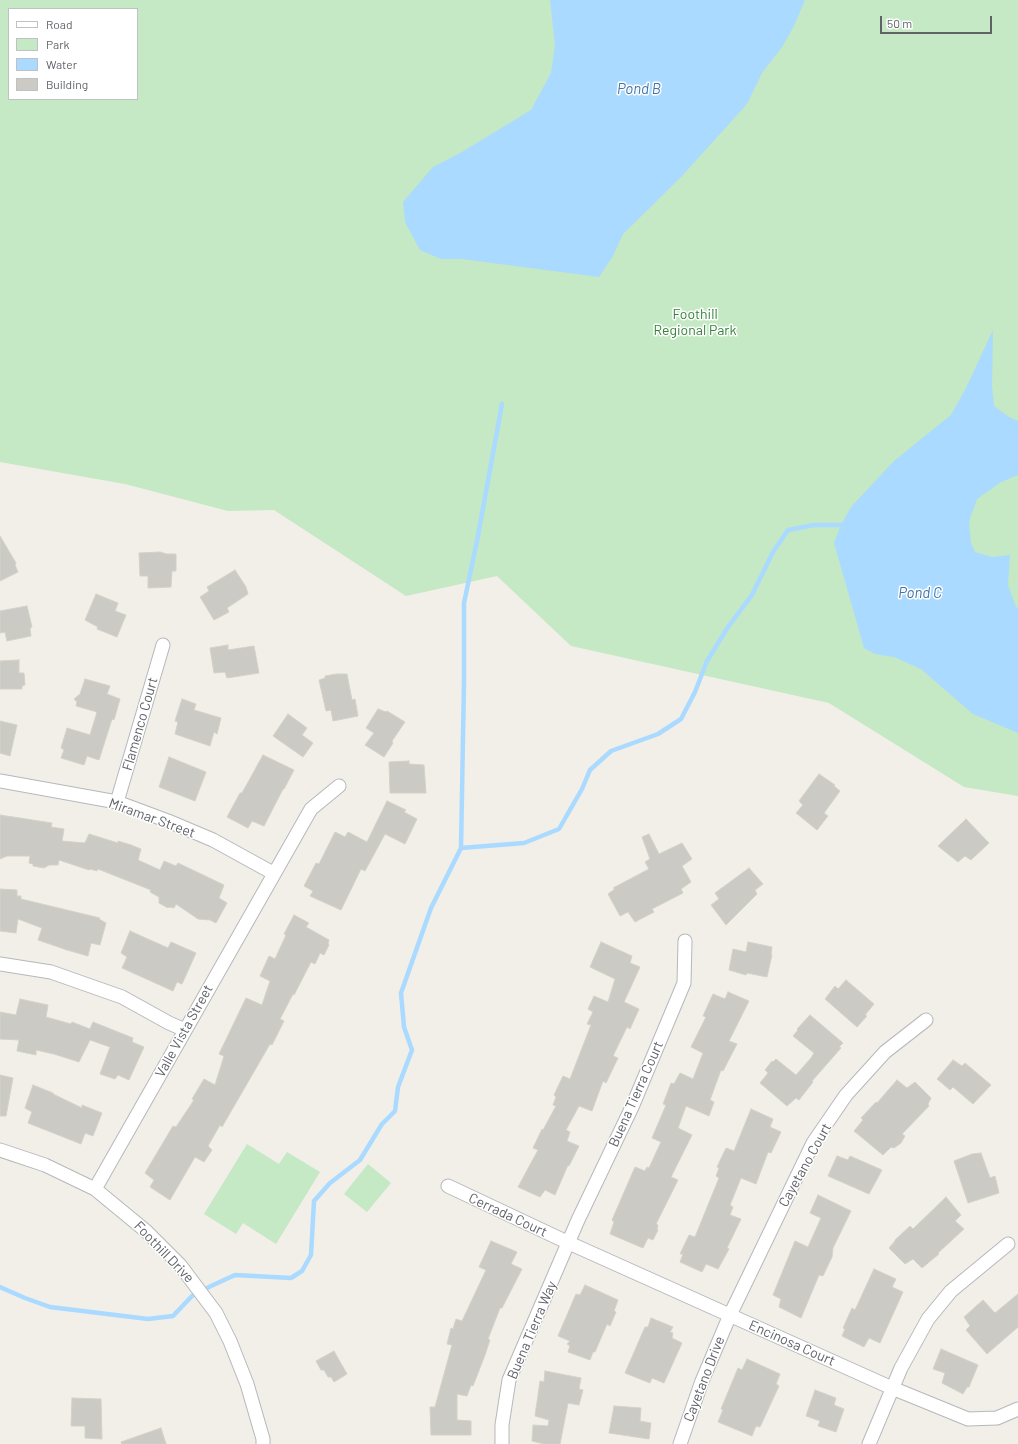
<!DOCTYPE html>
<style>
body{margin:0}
#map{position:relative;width:1018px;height:1444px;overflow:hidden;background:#f1efe8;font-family:Barlow,sans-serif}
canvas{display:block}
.legend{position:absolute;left:8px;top:8px;width:130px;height:92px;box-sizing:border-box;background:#fff;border:1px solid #bfc1c3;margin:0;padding:5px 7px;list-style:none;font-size:12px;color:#5f6368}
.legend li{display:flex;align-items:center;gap:8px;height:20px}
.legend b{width:20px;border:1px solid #bfc1c3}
.scale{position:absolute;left:880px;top:16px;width:112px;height:18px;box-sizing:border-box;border:2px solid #5f6368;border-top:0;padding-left:5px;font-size:12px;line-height:14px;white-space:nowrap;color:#5f6368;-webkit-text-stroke:3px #fff;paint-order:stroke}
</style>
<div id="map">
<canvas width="1018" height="1444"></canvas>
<ul class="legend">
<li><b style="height:5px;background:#fff"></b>Road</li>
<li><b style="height:11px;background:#c5e8c5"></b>Park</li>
<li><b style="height:11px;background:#aadaff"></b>Water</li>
<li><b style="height:11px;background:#cccac5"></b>Building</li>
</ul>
<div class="scale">50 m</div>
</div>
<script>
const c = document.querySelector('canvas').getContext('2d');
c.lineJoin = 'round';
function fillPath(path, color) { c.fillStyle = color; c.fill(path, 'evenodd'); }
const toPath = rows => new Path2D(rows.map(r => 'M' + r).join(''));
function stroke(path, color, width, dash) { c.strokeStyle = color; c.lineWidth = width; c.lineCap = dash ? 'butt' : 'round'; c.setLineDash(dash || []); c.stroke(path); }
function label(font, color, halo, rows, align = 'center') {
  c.font = font + ' Barlow,sans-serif'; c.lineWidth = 3; c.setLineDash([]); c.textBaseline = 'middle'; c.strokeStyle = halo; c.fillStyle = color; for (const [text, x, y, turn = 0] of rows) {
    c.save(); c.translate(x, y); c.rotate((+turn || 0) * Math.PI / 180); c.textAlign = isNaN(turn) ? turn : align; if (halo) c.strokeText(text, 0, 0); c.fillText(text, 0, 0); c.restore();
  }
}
fillPath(toPath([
 [0,0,1018,0,1018,796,964,787,829,703,571,646,497,576,406,596,274,510,228,511,125,484,0,462],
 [9,9,137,9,137,99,9,99],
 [247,1144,279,1164,287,1152,320,1172,276,1244,243,1223,236,1234,204,1214],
 [368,1164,391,1183,367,1212,344,1194]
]), '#c5e8c5');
fillPath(toPath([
 [550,0,805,0,794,26,782,47,762,73,747,104,681,177,623,234,613,256,599,277,462,259,441,259,420,250,405,222,403,202,433,167,462,152,531,110,551,73,555,45],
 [993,330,992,387,994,406,1009,417,1018,421,1018,475,1001,482,977,499,969,521,971,543,975,552,992,557,1010,555,1008,585,1016,607,1018,608,1018,733,973,714,921,669,894,657,875,654,864,648,834,543,841,525,851,507,894,461,951,415,966,388]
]), '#aadaff');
stroke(toPath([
 [461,848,524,843,559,829,582,789,590,770,611,751,658,734,681,719,695,692,707,661,728,627,752,595,773,552,788,530,814,525,841,525],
 [0,1287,25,1298,50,1307,148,1319,173,1316,192,1296,211,1286,235,1275,291,1278,302,1271,311,1255,314,1201,330,1183,360,1160,382,1124,395,1111,398,1087,412,1050,404,1027,401,993,431,908,461,848,464,682,464,603,477,541,502,404]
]), '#aadaff', 4.5);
const building = toPath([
 [0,536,16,563,15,565,18,572,0,581,0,536],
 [160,552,167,554,176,554,176,571,172,571,171,587,148,588,148,576,140,576,139,553,160,552],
 [235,570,246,587,248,594,227,608,229,612,214,620,200,597,209,591,207,587,235,570],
 [96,594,118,603,115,611,126,615,117,637,97,629,98,627,85,620,96,594],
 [27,606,32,627,30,628,31,636,7,641,5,632,0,633,0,611,27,606],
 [228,645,228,650,254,646,259,673,227,678,225,672,214,673,210,648,228,645],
 [19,660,19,673,24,673,25,685,22,686,22,689,0,689,0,661,19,660],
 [337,674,347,674,352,700,355,699,358,716,333,721,331,710,326,711,319,680,325,678,325,676,337,674],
 [85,679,110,686,107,694,120,699,114,720,112,719,99,760,87,756,84,765,61,758,64,750,61,748,67,728,90,735,97,712,76,706,77,702,74,699,80,694,85,679],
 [182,699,196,704,194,710,221,718,217,734,214,732,210,746,175,734,178,722,175,721,182,699],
 [378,709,386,712,387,711,405,722,392,741,393,743,384,757,365,745,374,733,366,728,378,709],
 [288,714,307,728,302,735,313,743,303,757,273,736,288,714],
 [0,721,17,725,10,756,0,753,0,721],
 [263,755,294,770,284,789,283,789,264,826,252,821,248,828,227,817,240,793,242,793,263,755],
 [169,757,206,772,195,801,159,787,169,757],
 [409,761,409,764,424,765,426,793,390,793,389,762,409,761],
 [819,774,835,785,834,786,840,791,824,813,828,816,817,830,796,813,803,805,799,801,819,774],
 [387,801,406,810,404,812,417,819,405,844,385,834,365,871,361,869,341,910,310,896,313,891,304,886,316,863,319,864,335,832,345,837,348,832,367,842,387,801],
 [0,815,52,823,51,827,64,829,62,841,85,843,89,834,118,843,118,841,131,845,141,849,138,860,160,870,164,861,176,866,178,863,224,885,219,898,227,903,216,923,210,920,198,919,176,904,174,908,169,907,168,908,159,903,159,897,150,892,151,890,98,869,97,871,90,869,89,870,59,860,58,865,49,865,44,868,33,866,33,864,29,863,30,856,7,856,0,859,0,815],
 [966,819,989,843,971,860,965,856,958,862,938,846,966,819],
 [649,834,659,854,682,843,692,859,682,866,691,882,681,889,683,893,652,909,654,912,635,922,628,912,620,916,608,894,615,889,613,888,649,869,645,862,650,859,642,837,649,834],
 [749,868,763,884,755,890,757,894,726,925,711,905,719,899,715,893,749,868],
 [0,889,17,890,17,896,21,896,21,899,100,918,99,919,106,923,100,945,91,943,88,956,67,950,38,940,42,928,18,919,16,933,0,931,0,889],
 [294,915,309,923,306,927,329,940,328,944,329,945,324,955,320,953,315,964,311,962,294,995,293,994,280,1019,284,1021,272,1045,270,1044,222,1127,220,1125,208,1146,212,1150,204,1162,195,1157,170,1200,150,1187,154,1180,145,1173,173,1126,176,1127,194,1100,192,1099,204,1079,215,1085,224,1056,219,1054,246,998,262,1005,270,981,260,976,269,956,275,959,286,935,284,934,294,915],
 [130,931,168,948,171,942,196,953,182,984,177,982,173,991,122,968,127,957,121,953,130,931],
 [601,942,632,956,630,963,640,967,624,1002,639,1009,630,1029,627,1027,613,1056,618,1058,606,1083,603,1081,592,1111,579,1106,566,1130,570,1132,567,1141,579,1146,569,1166,568,1165,555,1195,545,1190,540,1197,518,1187,538,1150,533,1148,542,1129,543,1130,556,1106,553,1105,556,1097,554,1095,563,1076,570,1079,591,1025,587,1024,593,1012,588,1009,594,996,608,1002,615,979,590,967,601,942],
 [748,942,772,947,771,955,772,955,767,977,747,973,746,975,729,970,733,949,746,952,748,942],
 [846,980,874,1004,865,1015,867,1016,857,1027,825,999,835,986,838,989,846,980],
 [728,992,749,1001,729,1041,737,1044,723,1071,721,1070,710,1100,714,1102,709,1116,686,1106,678,1128,692,1135,671,1177,678,1180,656,1224,658,1225,657,1229,658,1230,653,1240,648,1238,643,1248,610,1234,614,1222,612,1220,635,1167,645,1171,647,1167,649,1168,661,1142,652,1138,666,1105,663,1104,671,1083,674,1084,680,1073,693,1079,703,1053,691,1047,706,1017,703,1016,713,994,725,999,728,992],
 [20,999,48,1005,46,1017,71,1024,72,1022,90,1029,93,1022,133,1038,132,1042,144,1047,129,1080,118,1075,115,1079,100,1074,110,1047,90,1040,79,1062,54,1054,36,1050,36,1055,17,1051,19,1040,0,1039,0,1012,16,1015,20,999],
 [810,1015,843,1043,839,1047,841,1048,812,1081,813,1082,799,1100,796,1098,787,1106,760,1083,768,1073,765,1070,772,1061,773,1062,776,1059,796,1075,811,1058,814,1053,793,1036,798,1030,797,1029,810,1015],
 [953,1060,962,1066,965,1063,991,1085,973,1104,953,1087,950,1090,937,1079,953,1060],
 [0,1075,13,1078,6,1116,0,1116,0,1075],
 [897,1080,907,1088,915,1082,931,1098,928,1104,929,1106,902,1134,905,1136,901,1143,894,1148,891,1147,883,1155,854,1131,863,1120,861,1118,876,1102,877,1103,897,1080],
 [33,1085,53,1093,53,1094,82,1108,82,1105,102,1113,93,1136,85,1133,81,1144,28,1123,32,1112,25,1108,33,1085],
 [751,1109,773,1119,770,1127,781,1132,771,1153,768,1152,756,1184,741,1178,730,1205,733,1207,730,1215,741,1219,727,1248,729,1249,718,1269,706,1264,702,1272,680,1262,683,1254,680,1254,689,1235,695,1237,719,1178,716,1176,719,1168,717,1167,726,1148,734,1151,751,1109],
 [981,1153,990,1178,995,1176,999,1193,968,1203,954,1161,972,1154,981,1153],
 [837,1156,848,1160,850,1156,882,1170,869,1194,828,1176,837,1156],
 [818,1195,851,1211,833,1248,832,1257,823,1276,819,1275,801,1318,779,1307,781,1299,773,1295,795,1241,808,1247,821,1218,810,1213,818,1195],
 [946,1197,961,1215,955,1221,964,1229,938,1253,939,1254,922,1268,913,1259,905,1264,889,1248,895,1241,895,1240,910,1226,913,1229,946,1197],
 [491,1241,517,1252,511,1264,522,1269,502,1308,500,1308,488,1339,490,1340,485,1355,473,1386,471,1385,467,1396,457,1394,457,1420,471,1421,471,1435,431,1435,430,1407,435,1407,452,1345,447,1344,451,1328,453,1329,456,1319,462,1321,486,1270,479,1267,491,1241],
 [874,1269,896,1279,892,1287,903,1292,880,1343,869,1338,864,1347,842,1336,845,1329,843,1328,852,1308,855,1310,874,1269],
 [585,1285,618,1300,614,1311,616,1312,610,1326,607,1324,595,1352,593,1352,590,1360,568,1352,570,1346,567,1344,570,1341,558,1336,576,1294,580,1295,585,1285],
 [1018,1294,1018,1327,987,1354,966,1330,970,1326,964,1317,983,1300,995,1313,1018,1294],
 [651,1318,673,1327,670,1332,673,1333,672,1338,682,1343,664,1383,652,1378,650,1383,625,1373,645,1327,648,1327,651,1318],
 [941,1349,978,1365,969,1387,967,1387,963,1394,942,1383,945,1373,933,1369,941,1349],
 [334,1351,347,1374,334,1382,331,1377,328,1377,324,1370,321,1370,316,1361,334,1351],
 [747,1359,780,1374,776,1384,779,1386,760,1427,756,1426,752,1436,718,1422,723,1410,721,1409,738,1368,742,1370,747,1359],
 [545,1371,581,1378,579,1389,583,1390,579,1405,568,1403,560,1444,544,1444,532,1441,533,1425,548,1426,549,1420,535,1416,540,1381,544,1382,545,1371],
 [815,1390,836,1398,834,1405,844,1409,836,1432,818,1426,820,1421,806,1416,815,1390],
 [72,1398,101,1399,102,1439,85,1438,85,1426,71,1426,72,1398],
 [614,1406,641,1408,640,1421,651,1423,649,1439,609,1433,614,1406],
 [161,1428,166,1444,122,1444,121,1442,161,1428]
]);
fillPath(building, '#cccac5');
stroke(building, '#d6d1c6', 1);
const minor = toPath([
 [0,781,117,802,168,821,213,840,273,873],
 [117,802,163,645],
 [0,964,51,972,122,997,169,1023,185,1030],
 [0,1150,45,1165,95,1189,146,1231,180,1265,216,1313,230,1341,247,1384,263,1439,263,1444],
 [448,1186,569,1243,892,1388,968,1419,997,1418,1018,1409],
 [95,1189,311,809,339,786],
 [502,1444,502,1425,509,1380,578,1220,632,1107,684,983,685,941],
 [680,1444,702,1381,730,1315,813,1143,846,1095,885,1052,926,1020],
 [869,1444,901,1368,928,1319,951,1291,1008,1244]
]);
stroke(minor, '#b5b8bc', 15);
stroke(minor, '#fff', 13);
label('14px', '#348238', '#fff', [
 ["Foothill",695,314],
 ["Regional Park",695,330]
]);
label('14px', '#5f6368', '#fff', [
 ["Flamenco Court",140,724,-74],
 ["Miramar Street",152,818,20],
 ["Valle Vista Street",184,1031,-61],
 ["Buena Tierra Court",636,1094,-66],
 ["Cayetano Court",805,1165,-61],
 ["Cerrada Court",508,1215,25],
 ["Foothill Drive",164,1252,46],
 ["Buena Tierra Way",532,1330,-67],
 ["Encinosa Court",792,1343,24],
 ["Cayetano Drive",704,1379,-69]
]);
label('italic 15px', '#4174aa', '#fff', [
 ["Pond B",639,89],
 ["Pond C",920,593]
]);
</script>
